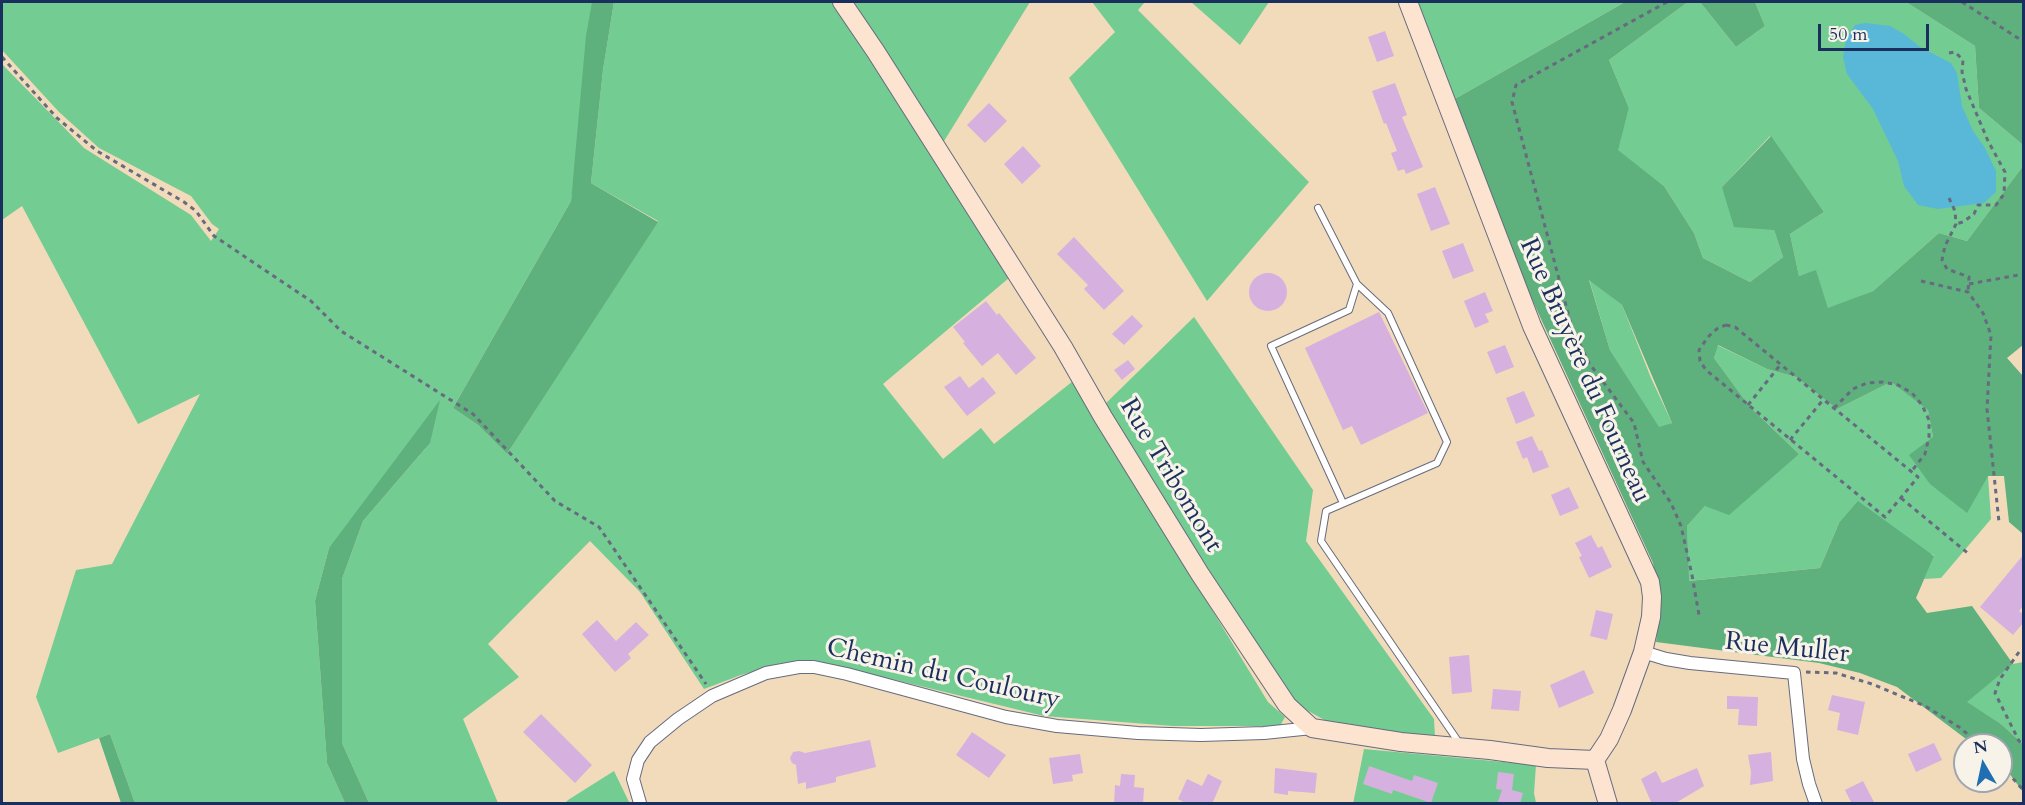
<!DOCTYPE html>
<meta charset="utf-8">
<style>
body{margin:0}
#map{position:relative;width:2025px;height:805px;overflow:hidden;background:#f2dbbb;font-family:Cardo,serif}
canvas{display:block}
.frame{position:absolute;inset:0;border:3px solid #1b2f5e;pointer-events:none}
.north{position:absolute;left:1953px;top:733px;width:60px;height:60px;box-sizing:border-box;background:#f7f3e8;border:2px solid #9fa5b1;border-radius:50%;rotate:351deg;font-size:16px;font-weight:700;line-height:24px;text-align:center;color:#1b2f5e}
.north::after{content:'';display:block;margin:auto;width:21px;height:27px;background:#1f6fb2;clip-path:polygon(50% 0,100% 100%,50% 72%,0 100%)}
.scale{position:absolute;left:1818px;top:24px;width:111px;height:27px;box-sizing:border-box;border:3px solid #1b2f5e;border-top:0;padding-left:8px;font-size:18px;line-height:21px;white-space:nowrap;color:#1b2f5e;-webkit-text-stroke:4px #f7f3e8;paint-order:stroke}
</style>
<div id="map">
<canvas width="2025" height="805"></canvas>
<div class="frame"></div>
<div class="north">N</div>
<div class="scale">50 m</div>
</div>
<script>
const c = document.querySelector('canvas').getContext('2d');
c.lineJoin = 'round';
function fillPath(path, color) { c.fillStyle = color; c.fill(path, 'evenodd'); }
const toPath = rows => new Path2D(rows.map(r => 'M' + r).join(''));
function stroke(path, color, width, dash) { c.strokeStyle = color; c.lineWidth = width; c.lineCap = dash ? 'butt' : 'round'; c.setLineDash(dash || []); c.stroke(path); }
function label(font, color, halo, rows, align = 'center') {
  c.font = font + ' Cardo,serif'; c.lineWidth = 6; c.setLineDash([]); c.textBaseline = 'middle'; c.strokeStyle = halo; c.fillStyle = color; for (const [text, x, y, turn = 0] of rows) {
    c.save(); c.translate(x, y); c.rotate((+turn || 0) * Math.PI / 180); c.textAlign = isNaN(turn) ? turn : align; if (halo) c.strokeText(text, 0, 0); c.fillText(text, 0, 0); c.restore();
  }
}
fillPath(toPath([
 [2,2,595,2,571,201,453,408,478,425,507,454,658,221,591,183,603,70,614,2,833,2,1009,278,883,384,943,459,981,428,994,444,1073,381,1268,702,1285,717,1280,726,1173,726,1044,716,817,661,782,663,741,675,704,689,640,592,590,541,488,644,519,677,463,719,498,803,369,803,342,743,342,579,363,521,430,443,329,548,315,601,327,763,345,803,135,803,110,734,58,753,36,697,76,570,112,564,200,394,138,424,22,206,2,220,2,64,84,148,191,215,211,241,219,229,212,224,191,196,99,148,59,112,2,50],
 [854,2,1030,2,941,146],
 [1092,2,1145,2,1138,10,1309,182,1207,301,1069,78,1115,32],
 [1191,2,1269,2,1240,45],
 [1417,2,1625,2,1453,100],
 [1688,2,1700,2,1736,47,1765,26,1755,2,1906,2,1975,46,1979,108,2023,145,2023,166,1967,241,1939,233,1873,291,1828,309,1816,271,1799,276,1790,234,1824,212,1770,136,1722,187,1774,230,1783,257,1750,282,1703,258,1694,233,1664,186,1617,150,1629,108,1609,60],
 [1589,279,1622,305,1651,378,1672,423,1659,428,1610,350],
 [1194,317,1313,490,1306,541,1434,719,1435,737,1337,727,1292,702,1103,406],
 [1717,345,1767,369,1796,377,1837,409,1891,382,1928,409,1933,437,1988,476,1991,519,1941,578,1924,579,1934,555,1839,523,1820,568,1688,581,1687,526,1705,506,1799,454,1750,407,1714,358],
 [2023,662,2023,744,2001,724,1966,702,2013,664],
 [1364,749,1536,765,1534,793,1536,803,1353,804],
 [614,771,630,804,564,804,568,800]
]), '#73cc92');
fillPath(toPath([
 [592,2,614,2,603,70,591,183,658,222,507,454,478,425,453,408,571,201,586,36],
 [1625,2,1688,2,1609,60,1629,108,1618,150,1664,186,1694,233,1703,258,1750,282,1783,257,1774,230,1734,227,1722,187,1771,136,1824,212,1790,234,1799,276,1816,270,1828,308,1873,291,1939,233,1967,241,2023,166,2023,345,2007,358,2023,376,2023,410,2022,413,2024,415,2023,534,2009,522,2004,476,1988,476,1967,513,1930,484,1909,455,1933,437,1928,410,1891,382,1837,409,1796,377,1767,369,1718,345,1714,358,1750,407,1799,454,1729,515,1705,506,1687,526,1689,581,1820,568,1839,523,1858,501,1934,556,1916,598,1927,613,1972,606,2013,664,1967,702,2001,724,2023,744,2023,792,2006,769,2001,765,2001,745,1974,745,1897,687,1860,673,1819,663,1656,642,1661,601,1653,563,1519,271,1453,100],
 [1589,280,1622,305,1672,423,1659,427,1610,350],
 [1700,2,1755,2,1765,26,1736,47],
 [1906,2,2023,2,2023,145,1979,108,1975,46],
 [440,400,430,443,363,521,342,579,342,743,369,803,345,803,327,763,315,601,329,548],
 [110,734,135,803,121,803,99,738]
]), '#5eb07c');
fillPath(toPath([
 [1865,23,1890,26,1904,34,1920,47,1951,63,1957,73,1962,106,1973,131,1985,148,1996,171,1996,192,1984,203,1938,209,1918,205,1904,186,1898,161,1873,109,1847,74,1843,57,1846,39,1855,25]
]), '#59b8d8');
fillPath(toPath([
 [1385,31,1394,56,1377,62,1368,37],
 [1395,83,1407,115,1402,117,1423,167,1406,174,1404,169,1398,171,1391,153,1397,151,1386,123,1384,124,1372,91],
 [989,103,1007,121,985,143,967,125],
 [1023,146,1041,166,1022,184,1004,164],
 [1435,187,1450,224,1431,231,1417,194],
 [1074,237,1124,291,1104,310,1084,289,1088,285,1057,254],
 [1463,243,1474,271,1453,279,1442,251],
 '1249 292a19 19 0 1 1 38 0a19 19 0 1 1-38 0Z',
 [1485,292,1493,311,1485,314,1489,322,1475,328,1464,301],
 [986,301,997,315,999,313,1036,358,1016,375,998,353,982,366,963,343,965,342,953,327],
 [1379,312,1428,413,1361,445,1352,426,1343,430,1305,348],
 [1132,315,1143,326,1124,345,1112,334],
 [1505,345,1514,367,1496,374,1487,352],
 [1128,360,1135,369,1122,380,1114,370],
 [960,376,969,388,983,377,996,393,967,416,944,387],
 [1524,391,1535,416,1516,424,1506,398],
 [1532,436,1539,451,1542,450,1549,467,1533,473,1527,457,1523,459,1516,442],
 [1569,487,1579,508,1560,516,1551,495],
 [1591,535,1598,548,1602,546,1612,567,1589,578,1579,557,1582,556,1575,543],
 [2024,554,2024,605,2019,611,2024,615,2024,622,2013,635,1980,607],
 [1596,610,1613,614,1607,640,1590,636],
 [597,620,616,641,636,622,649,635,628,654,631,658,615,672,582,634],
 [1469,655,1472,692,1452,694,1449,657],
 [1584,670,1594,693,1559,708,1550,685],
 [1493,689,1521,691,1519,711,1491,709],
 [1832,695,1865,702,1858,735,1837,730,1840,713,1828,710],
 [1727,696,1758,697,1757,726,1738,725,1739,709,1727,709],
 [541,714,592,765,575,783,523,732],
 [972,732,1006,755,989,778,956,755],
 [870,740,876,767,836,777,836,782,806,789,806,782,798,784,796,765,792,763,790,758,793,752,799,751,805,753],
 [1934,743,1942,760,1916,772,1908,754],
 [1771,752,1773,781,1750,785,1751,772,1748,755],
 [1080,754,1083,773,1072,775,1073,781,1053,784,1049,758],
 [1369,766,1412,781,1414,775,1438,783,1431,803,1393,790,1392,794,1363,784],
 [1275,768,1317,773,1315,793,1288,791,1288,795,1274,793],
 [1697,768,1704,786,1674,804,1652,804,1641,779,1656,771,1662,783],
 [1498,772,1514,774,1512,790,1523,793,1520,804,1497,804,1502,790,1496,789],
 [1121,774,1135,775,1134,787,1144,788,1143,804,1114,804,1115,785,1120,786],
 [1208,774,1222,781,1212,804,1187,804,1178,799,1187,779,1202,786],
 [1863,781,1875,804,1852,804,1845,790]
]), '#d6b0de');
const lane = toPath([
 [1318,208,1357,284,1388,313,1447,442,1437,463,1326,511,1321,541,1460,744],
 [1343,503,1271,346,1349,310,1357,284]
]);
const street = toPath([
 [1643,652,1666,659,1690,663,1794,673,1803,759,1809,784,1816,804],
 [640,803,633,779,638,760,650,742,678,719,712,696,766,673,799,667,814,667,847,674,1006,717,1057,726,1138,733,1201,735,1264,733,1312,728]
]);
const secondary = toPath([
 [842,2,876,52,1063,347,1103,417,1200,574,1287,705,1312,728,1401,742,1490,750,1548,758,1595,760],
 [1408,2,1532,326,1650,582,1652,597,1651,617,1643,652,1622,710,1609,739,1595,760],
 [1595,760,1608,804]
]);
stroke(lane, '#666b7f', 8);
stroke(street, '#666b7f', 14);
stroke(secondary, '#666b7f', 20);
stroke(toPath([
 [1667,2,1516,85,1512,102,1572,328,1589,363,1634,423,1643,462,1671,503,1681,526,1692,575,1699,615],
 [1962,2,2024,42],
 [1949,53,1955,52,1963,60,1962,72,1966,89,1988,141,2005,172,2004,194,1996,205,1978,205,1974,214,1963,222,1956,224],
 [2,57,57,118,97,151,184,202,196,211,214,236,311,301,341,331,473,414,555,501,599,527,706,684],
 [1949,198,1955,211,1956,224,1945,246,1942,260,1947,269,1969,277,1968,292],
 [1921,281,1968,292,1983,313,1991,335,1987,409,1999,522],
 [1969,284,2024,274],
 [1726,325,1735,327,1918,477,1885,517,1706,370,1700,361,1699,350,1708,337,1718,328,1726,325],
 [1748,405,1781,364],
 [1834,408,1853,389,1867,383,1883,382,1898,385,1912,393,1922,405,1929,420,1929,437,1925,454,1911,472],
 [1790,440,1823,400],
 [1901,498,1970,555],
 [2019,652,2000,679,1995,693,2019,741,2024,744],
 [1806,672,1836,673,1872,684,1925,706,1959,727,1981,745],
 [2001,765,2024,791]
]), '#666b7f', 3, [4.5, 4.5]);
stroke(lane, '#fff', 6);
stroke(street, '#fff', 12);
stroke(secondary, '#fde4d0', 18);
label('26px', '#1b2f5e', '#f7f3e8', [
 ["Rue Bruyère du Fourneau",1584,371,66],
 ["Rue Tribomont",1170,476,59],
 ["Rue Muller",1787,649,6],
 ["Chemin du Couloury",943,675,13]
]);
</script>
